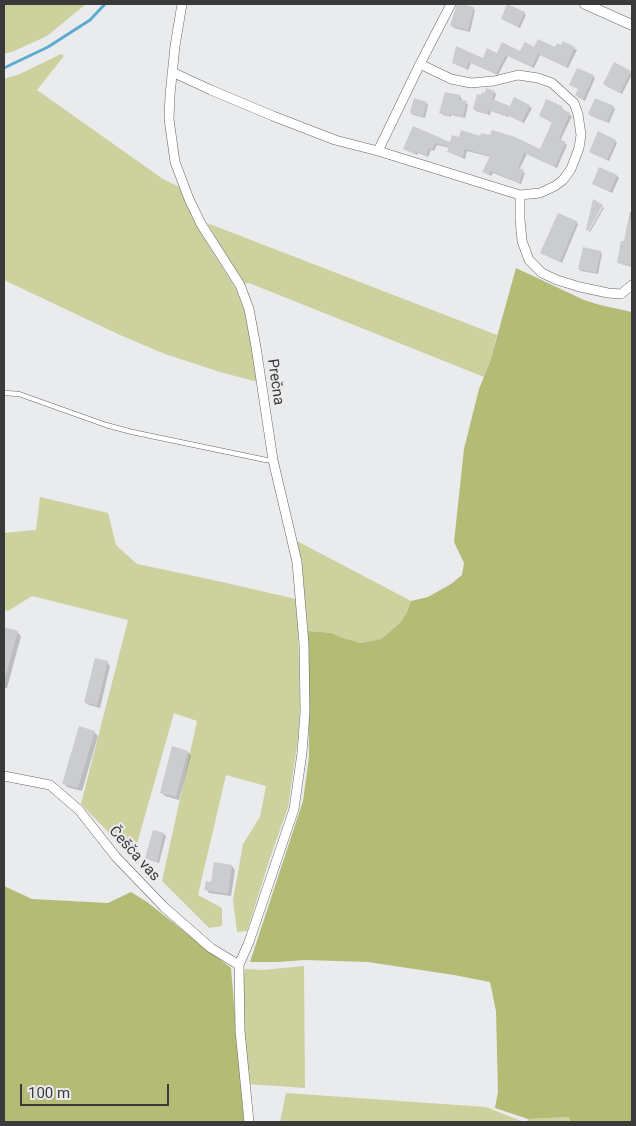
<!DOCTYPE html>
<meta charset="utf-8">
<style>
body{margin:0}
#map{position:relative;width:636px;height:1126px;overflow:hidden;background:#eaebed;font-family:Roboto,sans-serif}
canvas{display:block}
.frame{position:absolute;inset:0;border:5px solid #3a3a3b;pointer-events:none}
.scale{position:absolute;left:20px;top:1084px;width:149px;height:22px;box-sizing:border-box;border:2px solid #3a3a3b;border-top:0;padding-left:6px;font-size:15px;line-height:18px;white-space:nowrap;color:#3a3a3b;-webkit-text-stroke:4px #eaebed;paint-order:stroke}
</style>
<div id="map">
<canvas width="636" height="1126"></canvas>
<div class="frame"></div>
<div class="scale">100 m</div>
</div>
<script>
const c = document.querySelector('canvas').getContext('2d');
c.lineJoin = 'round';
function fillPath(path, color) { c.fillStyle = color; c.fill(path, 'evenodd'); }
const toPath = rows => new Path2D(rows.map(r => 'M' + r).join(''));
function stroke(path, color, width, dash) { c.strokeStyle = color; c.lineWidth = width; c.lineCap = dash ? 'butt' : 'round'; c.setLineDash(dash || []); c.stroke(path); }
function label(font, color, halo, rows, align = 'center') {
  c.font = font + ' Roboto,sans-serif'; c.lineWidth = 4; c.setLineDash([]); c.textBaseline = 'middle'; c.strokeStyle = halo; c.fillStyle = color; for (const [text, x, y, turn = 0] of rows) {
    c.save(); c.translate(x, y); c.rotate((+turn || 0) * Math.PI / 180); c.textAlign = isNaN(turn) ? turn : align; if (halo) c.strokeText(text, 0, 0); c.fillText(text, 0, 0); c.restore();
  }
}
fillPath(toPath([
 [4,4,86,4,47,36,14,51,4,54],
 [61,54,64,56,37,90,163,179,179,187,199,230,236,289,244,310,254,354,258,382,220,372,165,354,120,335,4,280,4,79,20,74],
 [207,223,497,335,490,362,484,377,249,283,243,284],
 [40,497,108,513,116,545,137,564,213,580,296,599,298,625,300,707,298,739,288,807,270,858,247,931,237,932,233,900,243,844,260,817,266,786,226,775,198,895,222,908,222,926,209,928,162,881,197,721,174,713,133,858,81,804,128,620,32,596,8,611,4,610,4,533,36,530],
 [297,541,411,601,407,612,400,623,381,639,361,643,340,637,332,633,308,631,305,602],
 [304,966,305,1088,247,1084,241,986,245,969,263,970],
 [286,1093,486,1107,524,1122,280,1122],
 [569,1117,570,1122,527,1122,528,1119]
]), '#ccd19d');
fillPath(toPath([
 [516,268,584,300,600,305,632,312,632,1122,570,1122,569,1117,528,1119,495,1108,498,1092,496,1011,490,982,454,975,368,962,305,960,278,962,250,962,303,801,309,757,308,631,332,633,340,637,361,643,381,639,400,623,407,612,411,601,428,597,451,584,462,575,464,563,454,542,464,449,479,389,490,362],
 [4,886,32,899,108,903,131,892,147,902,231,968,244,1122,4,1122]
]), '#b4bb74');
fillPath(toPath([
 [473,8,475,10,470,32,454,28,452,26],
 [524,13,526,15,520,28,502,19],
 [564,43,577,50,568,68,540,55,534,68,508,56,498,75,471,63,468,70,453,62,483,60,497,54,521,52,534,49,562,47],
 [614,64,632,74,622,94,606,86],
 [593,76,595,78,585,101,578,97],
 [494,92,496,94,494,101,510,107,515,98,532,108,524,123,509,116,508,117,491,111,490,115,476,111,474,109],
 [446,93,460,96,462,99,461,101,466,103,468,105,465,118,451,115,451,117,443,115,441,113],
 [426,103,428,105,425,118,413,115,411,113],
 [562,107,563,109,563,110,572,116,560,141,567,145,557,168,527,154,519,170,525,173,521,184,493,173,491,176,485,173,491,157,467,151,465,159,451,153,449,151,450,148,437,145,434,151,431,150,428,157,418,153,417,155,405,149,414,127,451,144,541,150,553,123,540,116],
 [613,107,615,109,609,123,591,116,589,114],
 [615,141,617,143,609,161,592,153],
 [600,169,617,176,619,178,612,193,595,185,593,183],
 [603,207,604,208,590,232,589,231],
 [630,212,632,212,632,267,621,264,619,262,625,243],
 [576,222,578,224,562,263,543,254],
 [600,252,602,254,598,274,581,271,579,269],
 [4,629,17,632,21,636,7,688,4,688],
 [107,662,110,666,100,708,89,705,85,702],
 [94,732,98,736,82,791,67,787,64,783],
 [188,752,191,755,179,800,165,796,161,792],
 [154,832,164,834,166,836,159,863,149,860,147,858],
 [232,866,235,870,231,896,209,893,206,889]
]), '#0003');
stroke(toPath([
 [4,68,48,47,90,20,105,4]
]), '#5dabcf', 3);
fillPath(toPath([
 [457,4,461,4,474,7,468,30,450,26,454,13],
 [507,4,525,12,518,27,501,19],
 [538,39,555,47,557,43,561,45,563,41,575,47,566,67,538,54,532,67,506,55,496,74,469,62,466,69,452,63,456,46,483,58,487,48,497,53,502,42,520,51,525,42,534,47],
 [614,62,631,71,620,93,603,84],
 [577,68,594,75,583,100,575,95,578,89,569,85],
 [486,88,495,91,492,99,510,106,514,97,530,105,522,122,507,115,506,116,489,110,488,114,473,109,477,94,481,95,482,92,485,93],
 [445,92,460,95,459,100,467,101,463,117,450,114,449,116,439,113],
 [414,98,427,102,423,117,410,113],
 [595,98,614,106,607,122,588,114],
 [546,99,562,106,561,108,570,113,559,139,566,142,555,167,524,153,518,168,524,170,519,183,491,171,489,175,482,172,490,156,465,149,463,157,447,152,449,147,435,143,432,150,429,148,426,156,416,152,415,154,403,149,413,126,450,142,452,135,459,137,461,130,480,136,481,133,490,135,492,130,515,137,540,149,552,122,539,116],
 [598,131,616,140,607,160,589,152],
 [599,167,617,175,610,192,592,184],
 [593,199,603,205,588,231,586,230],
 [558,213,577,221,560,262,540,253],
 [628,220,632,221,632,266,617,263,621,241,624,241],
 [583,247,601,251,596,273,578,269],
 [4,627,18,631,6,675,4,675],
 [95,658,108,661,97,706,84,702],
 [79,726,95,731,78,788,62,784],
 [172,746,188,751,176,797,160,793],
 [153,830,164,833,157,862,145,858],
 [214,862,232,865,228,894,204,890,206,881,211,882]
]), '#cbccce');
const service = toPath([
 [4,393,19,394,106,425,132,432,266,460,273,460]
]);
const minor = toPath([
 [182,4,175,46,170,95,169,119,175,162,189,199,201,224,240,285,249,309,256,347,273,460,297,562,304,644,305,712,302,753,294,809,249,942,239,965,240,1031,249,1122],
 [420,64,451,79,471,83,494,81,518,75,538,78,552,83,574,103,578,114,581,135,579,148,571,169,563,180,555,186,540,193,520,195],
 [172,72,211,90,273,116,335,140,378,151,520,195,520,219,522,241,529,260,542,273,557,280,580,287,608,293,621,294,632,285],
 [378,151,420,64,451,4],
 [4,776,50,785,79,810,116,857,164,907,211,948,239,965]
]);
const tertiary = toPath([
 [585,4,632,25]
]);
stroke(service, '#656668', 5.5);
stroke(minor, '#656668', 10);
stroke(tertiary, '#656668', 11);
stroke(service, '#fff', 4.5);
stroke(minor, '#fff', 9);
stroke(tertiary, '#fff', 10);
label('15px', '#3a3a3b', '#eaebed', [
 ["Prečna",275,382,82],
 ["Češča vas",134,854,48]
]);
</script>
